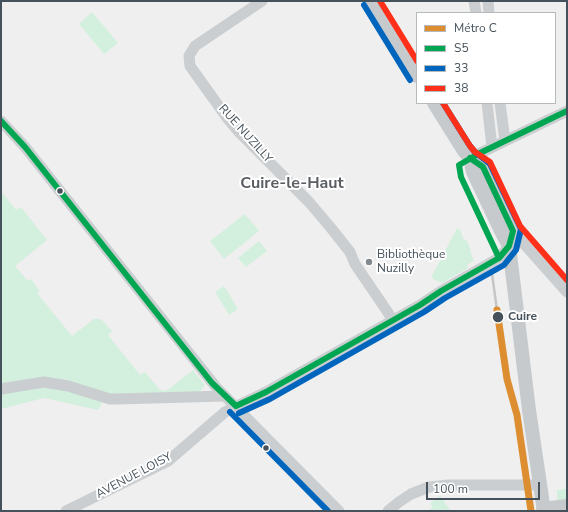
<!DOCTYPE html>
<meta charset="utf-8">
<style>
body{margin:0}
#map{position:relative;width:568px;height:512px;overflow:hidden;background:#f0efef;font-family:"Nunito Sans",sans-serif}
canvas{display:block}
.frame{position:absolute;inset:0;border:2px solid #46525b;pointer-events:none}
.legend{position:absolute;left:416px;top:12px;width:140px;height:92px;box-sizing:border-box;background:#fff;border:1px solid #b5babd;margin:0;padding:5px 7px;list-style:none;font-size:12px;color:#46525b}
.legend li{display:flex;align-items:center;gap:8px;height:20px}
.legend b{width:20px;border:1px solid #b5babd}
.scale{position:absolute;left:426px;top:482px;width:114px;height:18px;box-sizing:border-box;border:2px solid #46525b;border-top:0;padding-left:5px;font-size:12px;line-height:14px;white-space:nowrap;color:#46525b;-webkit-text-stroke:3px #fff;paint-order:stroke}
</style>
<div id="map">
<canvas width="568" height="512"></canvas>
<div class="frame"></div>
<ul class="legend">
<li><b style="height:5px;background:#dc8e30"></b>Métro C</li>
<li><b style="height:5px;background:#00a651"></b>S5</li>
<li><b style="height:5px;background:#0065bd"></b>33</li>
<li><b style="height:5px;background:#ff301a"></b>38</li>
</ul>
<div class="scale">100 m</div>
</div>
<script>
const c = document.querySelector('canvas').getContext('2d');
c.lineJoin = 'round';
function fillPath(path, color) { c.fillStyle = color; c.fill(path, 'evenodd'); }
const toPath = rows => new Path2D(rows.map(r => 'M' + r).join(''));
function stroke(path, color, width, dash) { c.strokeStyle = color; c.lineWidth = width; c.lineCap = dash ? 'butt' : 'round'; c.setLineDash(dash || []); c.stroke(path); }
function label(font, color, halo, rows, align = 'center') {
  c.font = font + ' "Nunito Sans",sans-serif'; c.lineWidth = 4; c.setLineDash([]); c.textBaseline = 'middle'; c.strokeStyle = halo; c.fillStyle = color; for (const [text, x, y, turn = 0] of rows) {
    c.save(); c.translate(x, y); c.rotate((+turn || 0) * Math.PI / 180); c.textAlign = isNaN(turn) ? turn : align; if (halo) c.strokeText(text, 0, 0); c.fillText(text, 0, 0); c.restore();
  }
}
fillPath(toPath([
 [92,12,118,43,104,54,79,24],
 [1,191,16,210,21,207,47,240,15,266,28,281,31,279,40,291,37,293,72,336,94,319,101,319,112,331,108,335,140,375,145,372,160,390,164,391,169,389,193,370,205,385,199,393,123,397,71,384,1,386],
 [245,214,259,231,224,259,210,241],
 [457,228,460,230,464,240,466,239,471,250,470,251,474,261,467,265,468,268,442,283,431,278],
 [259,241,267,251,246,267,238,258],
 [224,286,238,309,229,315,215,292],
 [44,385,104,400,98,410,44,398,1,409,1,393],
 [567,489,567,502,557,503,557,490],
 [440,496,451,511,427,511,433,507,430,503]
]), '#d3efdd');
stroke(toPath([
 [262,1,195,46,189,56,190,66,228,119,238,131,309,202,331,228,350,252,355,264,393,320],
 [474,1,476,13],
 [488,1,489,13],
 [487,103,492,147],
 [500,103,505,141],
 [1,121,25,147,216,387,339,511],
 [470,158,567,111],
 [518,237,567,292],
 [1,389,44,382,68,386,110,399,117,399,225,396],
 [66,511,168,461,225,412,266,392,420,305,441,291,492,262,499,258,509,246,522,242],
 [388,511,399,502,411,494,429,487,448,485,540,485]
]), '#cbced0', 11);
stroke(toPath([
 [371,1,417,76],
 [434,103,464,151,470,158,483,167,498,201,513,231,509,246,529,410,544,511],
 [470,158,473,172,501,231,509,246],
 [543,509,567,506]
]), '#c6cacd', 14);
stroke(toPath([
 [492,274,497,310]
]), '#c5c6c8', 2.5);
stroke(toPath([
 [1,121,25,147,212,383,236,406],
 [499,258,461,177,459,165,480,153,567,111],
 [236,406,266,392,420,305,441,291,499,258,509,246,513,231,483,167,470,158]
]), '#00a651', 6);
stroke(toPath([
 [364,5,410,80],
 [230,412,328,511],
 [239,413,270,399,424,312,445,298,504,265,516,250,521,229,490,164,475,152,470,146,443,103]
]), '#0065bd', 6);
stroke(toPath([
 [380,1,417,61],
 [443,103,470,146,475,152,490,162,520,226,567,280]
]), '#ff301a', 6);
stroke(toPath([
 [497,310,507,379,517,415,531,511]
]), '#dc8e30', 7);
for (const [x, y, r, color] of [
 [60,191,3.5,"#46525b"],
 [369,262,4,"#82898f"],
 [498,317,6,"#46525b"],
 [266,448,3.5,"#46525b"]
]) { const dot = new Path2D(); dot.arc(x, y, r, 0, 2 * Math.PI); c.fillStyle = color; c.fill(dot); stroke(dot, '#fff', 1.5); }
label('12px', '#46525b', '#fff', [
 ["RUE NUZILLY",245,134,48],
 ["AVENUE LOISY",134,476,-28]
]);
label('12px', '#46525b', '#fff', [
 ["Bibliothèque",377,255],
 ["Nuzilly",377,269]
], 'left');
label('bold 12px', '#46525b', '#fff', [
 ["Cuire",508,317]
], 'left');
label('bold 16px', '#5a5e63', '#fff', [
 ["Cuire-le-Haut",292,184]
]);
</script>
